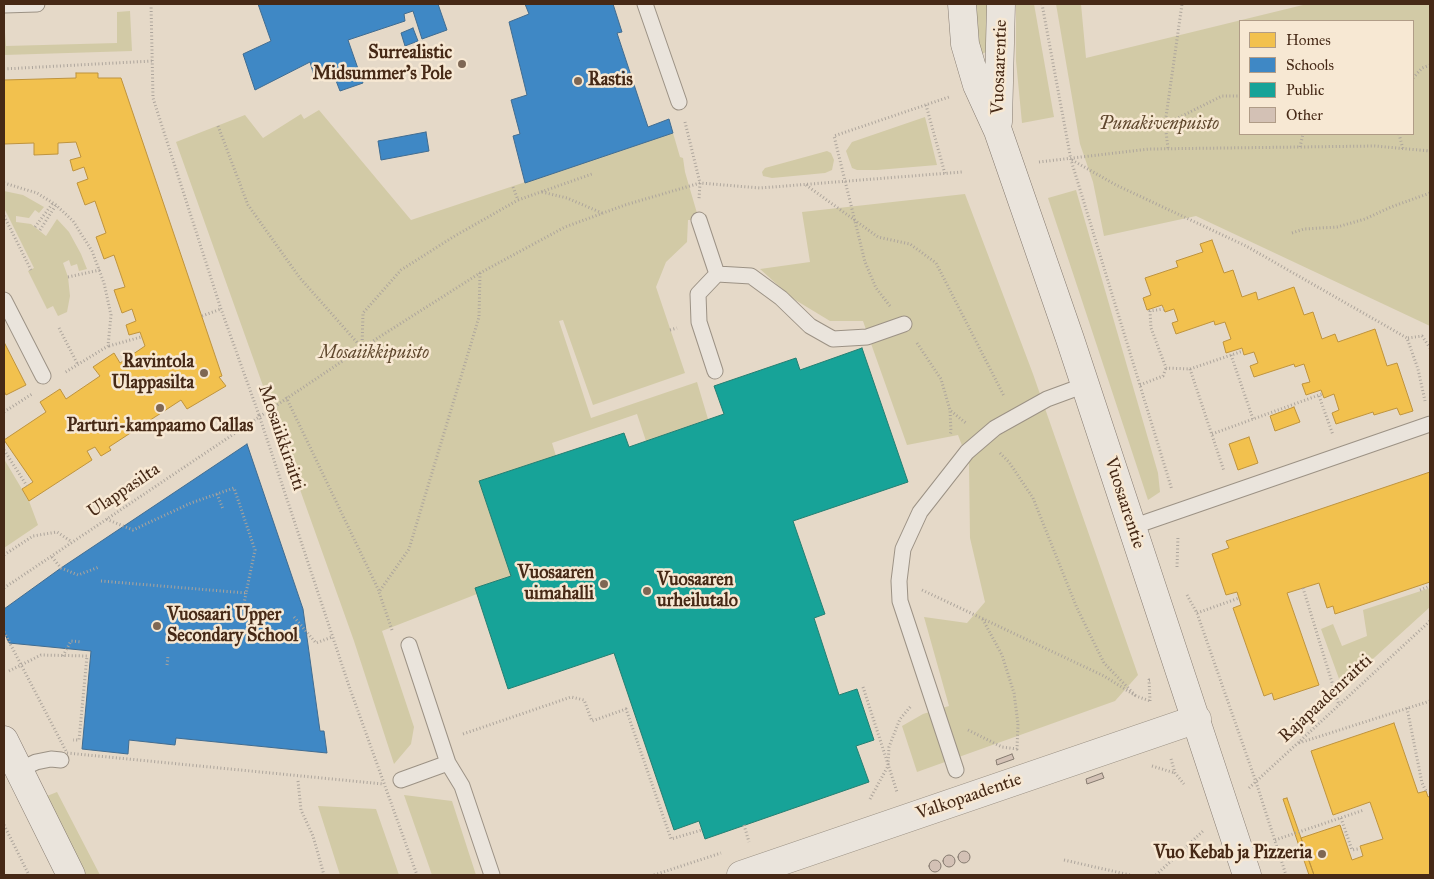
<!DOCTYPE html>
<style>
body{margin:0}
#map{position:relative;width:1434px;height:879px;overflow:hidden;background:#e5d9c8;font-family:"IM FELL Great Primer",serif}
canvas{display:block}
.frame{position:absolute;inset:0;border:5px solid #462916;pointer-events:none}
.legend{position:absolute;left:1239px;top:20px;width:175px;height:115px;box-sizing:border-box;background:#f7e8d3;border:1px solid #b09c87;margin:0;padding:6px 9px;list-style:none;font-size:15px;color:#462916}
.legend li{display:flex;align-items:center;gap:10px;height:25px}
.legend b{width:25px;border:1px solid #b09c87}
</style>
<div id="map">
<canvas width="1434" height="879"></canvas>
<div class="frame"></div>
<ul class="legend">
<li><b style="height:14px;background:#f2c14e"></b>Homes</li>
<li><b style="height:14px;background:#3f88c5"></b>Schools</li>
<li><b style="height:14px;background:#17a398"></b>Public</li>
<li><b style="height:14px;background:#d3c1b5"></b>Other</li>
</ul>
</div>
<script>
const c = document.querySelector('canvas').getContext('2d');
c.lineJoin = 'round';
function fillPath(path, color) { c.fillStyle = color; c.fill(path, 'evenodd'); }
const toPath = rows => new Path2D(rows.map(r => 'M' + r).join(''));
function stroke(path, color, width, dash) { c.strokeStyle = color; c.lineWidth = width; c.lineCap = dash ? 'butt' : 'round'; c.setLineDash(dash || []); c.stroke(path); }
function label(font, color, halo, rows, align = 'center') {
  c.font = font + ' "IM FELL Great Primer",serif'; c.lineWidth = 5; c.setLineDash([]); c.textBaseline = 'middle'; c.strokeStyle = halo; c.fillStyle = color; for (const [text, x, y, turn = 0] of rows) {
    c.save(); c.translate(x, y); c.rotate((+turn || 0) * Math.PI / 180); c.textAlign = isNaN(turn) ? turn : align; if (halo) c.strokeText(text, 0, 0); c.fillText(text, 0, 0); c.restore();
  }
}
fillPath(toPath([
 [972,4,989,4,986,52,982,54,976,52],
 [1016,4,1034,4,1054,117,1022,123,1016,61],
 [1056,4,1081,4,1086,58,1307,4,1430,4,1430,326,1196,216,1104,236,1093,182,1080,144],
 [1240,21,1413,21,1413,134,1240,134],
 [130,11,132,51,4,55,4,19,6,46,117,43,117,12],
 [319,110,411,220,673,133,680,157,683,158,685,172,699,220,688,220,687,242,666,262,656,287,685,373,593,405,563,320,559,321,591,418,697,382,708,419,646,441,637,414,552,443,556,456,479,481,511,576,475,588,477,594,382,631,414,727,411,744,394,764,354,641,176,142,245,115,263,138,301,114,304,119],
 [925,117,937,165,877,170,857,170,852,168,846,151,852,142],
 [827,151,831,153,834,160,832,170,825,173,772,178,763,176,762,172,765,168],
 [1076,190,1158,473,1160,492,1148,500,1048,198],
 [4,191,23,195,44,207,39,213,35,210,29,218,16,216,16,222,31,224,46,236,57,219,69,232,81,254,87,269,79,271,77,264,71,266,69,260,63,263,68,277,70,296,67,312,58,316,53,306,47,309,28,271,34,268,4,208],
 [965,194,1033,374,1138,675,1115,701,917,772,902,726,923,714,949,706,924,617,967,623,985,602,970,538,969,464,958,435,907,445,863,321,830,321,792,298,760,269,810,262,802,212],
 [4,459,29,501,38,525,4,548],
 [1430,588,1430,607,1342,687,1321,629,1333,624,1342,646,1367,636,1363,610],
 [57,792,100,875,86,875,47,796],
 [404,795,452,801,476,875,432,875],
 [318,806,376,809,399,875,340,875]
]), '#d2caa6');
const homes = toPath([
 [76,73,98,73,98,78,121,78,222,376,219,377,226,386,187,409,181,400,109,447,111,450,101,456,95,447,87,451,92,460,29,501,22,489,33,482,4,440,46,412,40,402,60,389,66,399,100,376,93,367,114,353,120,363,145,346,140,332,129,335,126,325,136,321,132,309,122,313,114,290,125,287,114,255,104,259,96,237,106,233,95,201,85,205,77,183,88,179,84,167,73,171,70,160,81,157,76,142,58,143,58,154,34,155,34,143,4,144,4,80,76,78,76,73],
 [1212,240,1224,273,1233,270,1242,297,1256,292,1258,300,1294,287,1304,315,1313,312,1322,339,1335,334,1338,342,1375,329,1387,366,1397,363,1413,411,1400,415,1397,408,1374,415,1373,412,1336,424,1332,413,1339,410,1334,394,1324,398,1321,390,1306,395,1302,384,1310,382,1304,364,1295,367,1294,364,1254,377,1250,366,1258,363,1254,352,1244,355,1242,348,1226,353,1223,342,1231,339,1225,322,1215,325,1214,321,1176,334,1172,323,1178,321,1174,309,1165,312,1162,305,1147,310,1143,298,1151,295,1145,278,1178,267,1176,261,1203,252,1200,244,1212,240],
 [4,342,26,385,6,395,4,391,4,342],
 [1294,407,1300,422,1275,431,1270,416,1294,407],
 [1249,437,1258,463,1238,470,1229,444,1249,437],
 [1430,472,1430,582,1335,614,1333,606,1327,608,1319,583,1287,593,1319,685,1274,700,1272,693,1264,696,1233,608,1241,605,1237,592,1226,595,1212,554,1229,548,1226,541,1430,472],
 [1394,723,1418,793,1426,791,1428,797,1430,796,1430,875,1314,875,1301,838,1340,825,1352,860,1363,856,1360,846,1383,839,1370,802,1333,815,1311,751,1394,723],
 [1287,798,1301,838,1314,875,1309,875,1283,799,1287,798]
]);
fillPath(homes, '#f2c14e');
stroke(homes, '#be933d', 1);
const schools = toPath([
 [258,4,438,4,447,30,422,39,413,11,404,14,405,21,348,40,363,83,340,91,333,73,315,79,310,62,255,90,243,54,271,41,258,4],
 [525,4,613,4,622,32,617,33,648,127,669,119,673,133,525,183,513,136,520,134,511,100,527,95,509,22,529,14,525,4],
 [413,28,418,41,405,46,401,33,413,28],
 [426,132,429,151,381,160,378,141,426,132],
 [247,444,303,609,320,731,324,731,327,753,176,738,175,745,129,740,128,754,82,749,91,651,9,643,4,632,4,609,61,568,247,444]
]);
fillPath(schools, '#3f88c5');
stroke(schools, '#416c90', 1);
const public = toPath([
 [862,348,908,482,793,521,825,614,814,618,839,695,857,689,874,740,856,746,869,782,705,839,699,821,674,830,614,653,508,689,475,588,511,576,479,481,624,433,629,447,724,414,714,386,796,358,800,370,862,348]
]);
fillPath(public, '#17a398');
stroke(public, '#257e71', 1);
const building = toPath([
 [1012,754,1014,759,997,765,996,760,1012,754],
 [1102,773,1104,778,1087,784,1086,779,1102,773],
 '958 857a6 6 0 1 1 12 0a6 6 0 1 1-12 0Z',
 '943 861a6 6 0 1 1 12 0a6 6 0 1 1-12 0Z',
 '929 866a6 6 0 1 1 12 0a6 6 0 1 1-12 0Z'
]);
fillPath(building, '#d3c1b5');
stroke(building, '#857a6f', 1);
const lane = toPath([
 [645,4,679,102],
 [4,5,37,4],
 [699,220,717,274],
 [4,300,43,376],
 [715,371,699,322,698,294,717,274,751,276,781,298,810,326,833,339,867,337,904,324],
 [1132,527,1430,424],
 [409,645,448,763,462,786,492,875],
 [19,770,36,762,51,759,61,760],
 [956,770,900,601,899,581,903,549,920,512,967,452,995,428,1047,399,1085,385],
 [401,780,448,763]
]);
const street = toPath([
 [741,875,1197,719]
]);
const secondary = toPath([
 [962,4,965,44,977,85,998,131,1070,339,1247,875],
 [998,122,1001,4],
 [4,740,71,875]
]);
stroke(lane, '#9c9285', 17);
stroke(street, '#9c9285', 29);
stroke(secondary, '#857a6f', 29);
stroke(toPath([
 [151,4,153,98,221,309,259,415],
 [1042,4,1071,160,1172,490],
 [4,69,152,61],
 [1413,78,1422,68,1430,65],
 [926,105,945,174],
 [685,122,700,183,699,199],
 [1166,124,1222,96,1240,96],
 [218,126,248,205,300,278,362,348],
 [1399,134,1403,149],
 [1300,147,1303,134],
 [1168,148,1165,124,1182,4],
 [1072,160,1116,185,1246,246,1407,338,1418,369,1425,401],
 [1039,162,1149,149,1375,146,1430,151],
 [4,183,37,193,56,205,73,221,92,251,104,283,111,315,108,346,64,373],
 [806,185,878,237,910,244,936,263,1004,396],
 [513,187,518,200,592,174],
 [542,192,567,198,602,213],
 [4,216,31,270],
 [35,227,53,203],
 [40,230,56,205],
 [1292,233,1304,229,1337,227,1365,219,1391,207,1430,193],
 [68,277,100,270],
 [890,306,876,288,865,262,834,136,949,97],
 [1164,309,1150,311,1151,328,1166,368,1190,369,1243,351],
 [202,316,221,309],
 [59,328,78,365],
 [670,330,677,328],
 [1408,338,1422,336,1430,348],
 [917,343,941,379,950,410,951,432,950,435],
 [109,346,141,337],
 [362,347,363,313,401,270,453,237,518,200],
 [1231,355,1253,419],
 [1190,369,1224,471],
 [1140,385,1163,376,1166,368],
 [1319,396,1333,435],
 [286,397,379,591],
 [951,411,967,424],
 [4,412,32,394],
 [1212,434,1322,394],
 [4,450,27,486],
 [1000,453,1009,462,1033,498,1077,608,1104,663,1136,696],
 [217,494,223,509],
 [4,555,33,536,57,532,72,542],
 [52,557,61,568,78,575,99,567],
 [1177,567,1178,536],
 [101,581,246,593,255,550,234,488,191,503,133,530,106,519],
 [4,588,362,348,480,273,565,227,625,205,700,183,760,188,962,172],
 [1303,588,1339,705],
 [922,590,1104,676,1136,696,1150,701],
 [1420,590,1430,586],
 [1187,595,1197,613,1256,782,1286,875],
 [244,604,246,593],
 [1197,613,1239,598],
 [294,617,316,643,332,637],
 [392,630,379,592,409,549,479,317,480,273],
 [63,656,71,641,82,642],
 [167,665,168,656],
 [9,671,41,655,87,656,79,740,73,740],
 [863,687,897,792],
 [1150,701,1149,680,1152,680],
 [1407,708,1422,783,1426,791],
 [968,730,1002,747,1017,749,1018,724,1014,693,1002,655,982,618],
 [463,734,571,697,584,700,592,721,626,709,671,839,702,830],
 [1299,743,1430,701],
 [1171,759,1175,773,1184,784],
 [1152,766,1175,773],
 [298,781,301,810,313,836,324,875],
 [1249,788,1430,621],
 [870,799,888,766,889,747,900,719,911,706],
 [1341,818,1352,850,1358,849],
 [4,825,29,875],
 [744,825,749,842],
 [1275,840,1364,810],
 [1064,860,1130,875],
 [654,875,721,853],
 [1156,875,1203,831]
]), '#ada59c', 3, [1, 2.5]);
stroke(lane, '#eae4dc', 15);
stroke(street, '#eae4dc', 28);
stroke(secondary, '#eae4dc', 28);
stroke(toPath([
 [259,415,349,686,417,875],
 [4,632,67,753,383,784]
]), '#ada59c', 3, [1, 2.5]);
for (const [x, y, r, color] of [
 [462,64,5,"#7e6754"],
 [578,81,5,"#7e6754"],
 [204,373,5,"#7e6754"],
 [160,408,5,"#7e6754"],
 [604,584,5,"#7e6754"],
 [647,591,5,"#7e6754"],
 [157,626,5,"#7e6754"],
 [1322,854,5,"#7e6754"]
]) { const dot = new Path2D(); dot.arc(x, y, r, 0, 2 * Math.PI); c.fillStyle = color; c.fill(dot); stroke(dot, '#f7e8d3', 2); }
label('bold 18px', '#462916', '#f7e8d3', [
 ["Surrealistic",452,54],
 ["Midsummer's Pole",452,75],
 ["Rastis",588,81,"left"],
 ["Ravintola",194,363],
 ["Ulappasilta",194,384],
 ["Parturi-kampaamo Callas",160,427,"center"],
 ["Vuosaaren",594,574],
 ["uimahalli",594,595],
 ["Vuosaaren",657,581,"left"],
 ["urheilutalo",657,602,"left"],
 ["Vuosaari Upper",167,616,"left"],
 ["Secondary School",167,637,"left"],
 ["Vuo Kebab ja Pizzeria",1312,854]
], 'right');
label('18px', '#462916', '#f7e8d3', [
 ["Vuosaarentie",1000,67,-88],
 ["Mosaiikkiraitti",281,438,71],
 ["Ulappasilta",124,491,-34],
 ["Vuosaarentie",1124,503,72],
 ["Rajapaadenraitti",1326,699,-43],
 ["Valkopaadentie",969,797,-19]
]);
label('italic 18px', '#5f472d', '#f7e8d3', [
 ["Punakivenpuisto",1159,125],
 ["Mosaiikkipuisto",374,354]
]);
</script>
